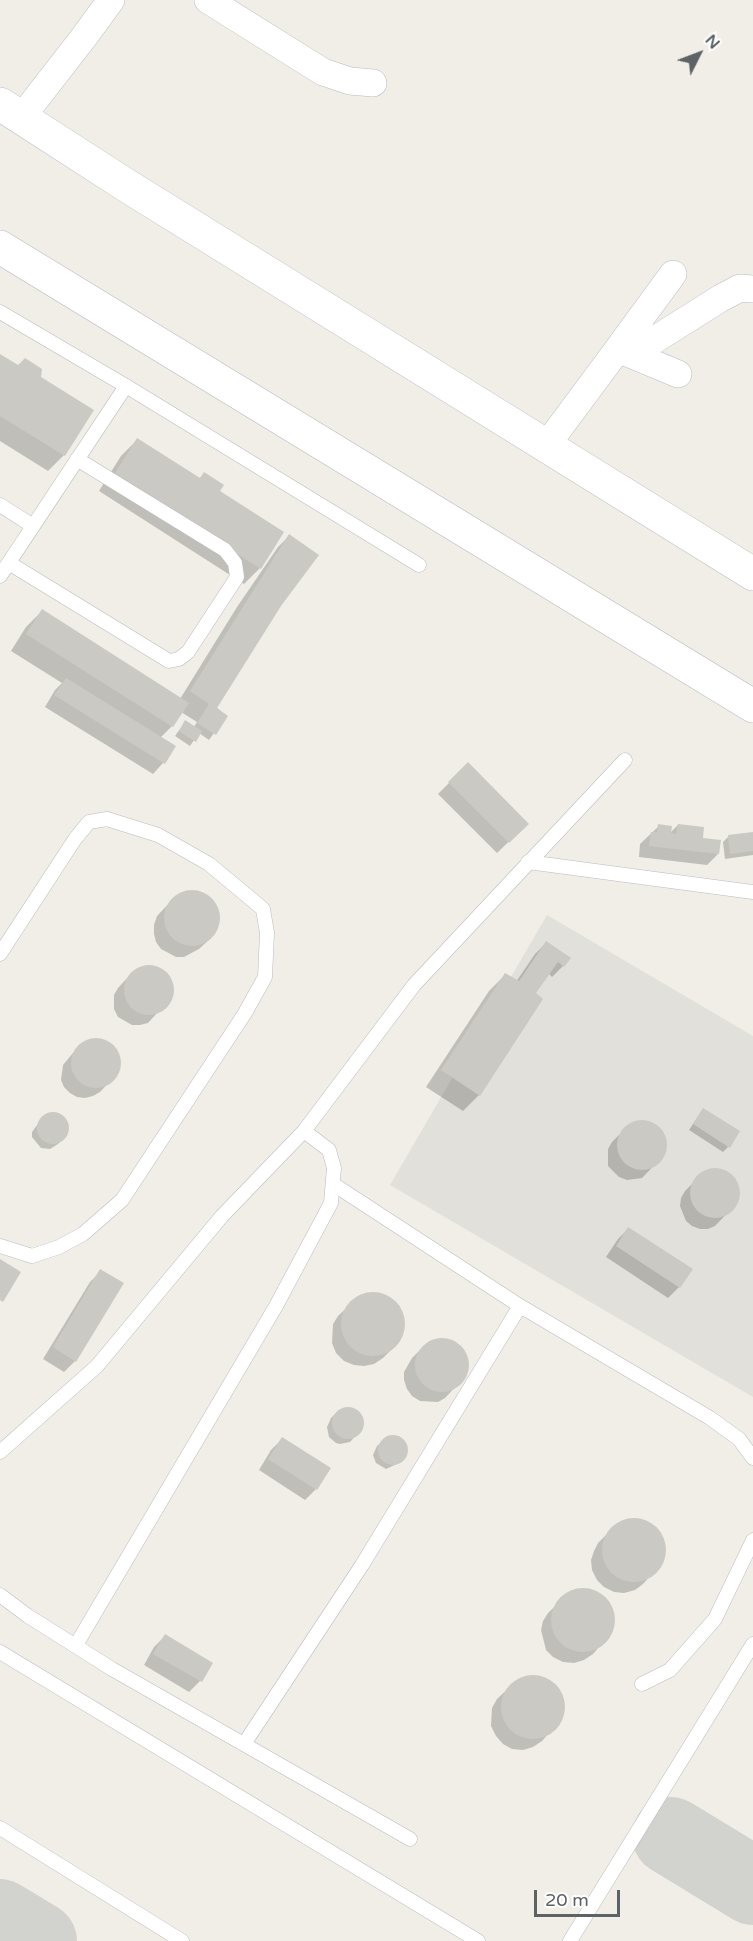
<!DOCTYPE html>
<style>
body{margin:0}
#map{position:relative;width:753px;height:1941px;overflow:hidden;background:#f0eee6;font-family:"Varela Round",sans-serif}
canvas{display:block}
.north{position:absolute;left:669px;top:24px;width:60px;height:60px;-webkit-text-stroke:4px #fff;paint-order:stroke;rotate:48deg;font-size:16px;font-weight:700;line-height:24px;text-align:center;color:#5d6267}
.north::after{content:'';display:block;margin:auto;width:21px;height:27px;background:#5d6267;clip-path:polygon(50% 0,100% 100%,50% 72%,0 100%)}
.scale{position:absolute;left:534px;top:1890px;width:86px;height:27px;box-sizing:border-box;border:3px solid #5d6267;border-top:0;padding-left:8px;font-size:18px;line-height:21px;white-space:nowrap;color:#5d6267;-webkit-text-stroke:4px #fff;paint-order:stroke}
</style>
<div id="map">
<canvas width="753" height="1941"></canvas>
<div class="north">N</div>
<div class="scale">20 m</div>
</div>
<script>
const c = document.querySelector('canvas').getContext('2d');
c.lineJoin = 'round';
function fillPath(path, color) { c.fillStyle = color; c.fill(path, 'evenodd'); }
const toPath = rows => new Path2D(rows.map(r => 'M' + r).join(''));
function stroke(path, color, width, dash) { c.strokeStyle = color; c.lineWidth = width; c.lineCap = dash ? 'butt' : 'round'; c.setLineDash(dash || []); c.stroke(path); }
fillPath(toPath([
 [547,915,753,1036,753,1397,390,1185]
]), '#e1e0da');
fillPath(toPath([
 [0,356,39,378,64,455,48,471,0,441],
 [137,440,199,479,204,474,218,491,260,568,244,584,99,491,121,456],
 [289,536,279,605,216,707,226,716,209,740,199,733,190,746,175,736,185,722,194,727,197,722,181,712,172,726,160,738,163,763,153,774,45,707,55,690,62,683,11,651,26,627,42,611,180,699,237,607,278,547],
 [468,764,527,824,497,853,438,794],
 [678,825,701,840,718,854,707,865,639,857,640,844,659,826,669,834],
 [753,833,753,855,725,859,723,842,728,837],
 [193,891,202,893,210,898,216,905,219,923,211,938,199,949,184,957,176,957,161,949,156,942,154,934,154,925,157,916,175,897,184,892],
 [546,943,563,966,552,977,548,973,535,992,479,1095,463,1111,426,1087,489,991,505,975,516,982,535,954],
 [141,968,156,968,168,977,172,991,170,999,148,1023,140,1025,132,1025,118,1017,114,1009,114,995,118,988,129,976],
 [91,1039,105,1041,116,1051,119,1066,117,1074,100,1092,93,1096,85,1098,77,1097,70,1093,64,1087,61,1080,63,1065,78,1047],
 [703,1109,728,1147,723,1152,689,1130],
 [53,1113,62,1116,68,1126,67,1135,58,1144,50,1149,41,1148,32,1137,32,1132,43,1117],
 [645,1121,658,1128,666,1141,664,1155,642,1178,627,1180,619,1177,608,1166,608,1149,612,1142,630,1124],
 [718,1170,731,1176,736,1182,739,1196,737,1203,715,1226,708,1229,700,1229,692,1226,686,1221,680,1206,681,1198,685,1191,703,1173],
 [629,1228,679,1287,668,1298,606,1257,618,1239],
 [101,1271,75,1361,64,1372,43,1359,90,1282],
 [375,1293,385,1296,393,1301,399,1308,403,1316,404,1327,401,1337,395,1346,383,1358,374,1364,364,1366,354,1365,344,1361,336,1353,332,1343,333,1324,338,1316,357,1298,366,1294],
 [438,1339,454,1342,465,1354,467,1371,463,1379,445,1398,438,1402,420,1401,412,1396,407,1389,404,1380,404,1372,412,1358,424,1346],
 [347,1408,352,1408,360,1415,363,1424,362,1429,350,1442,340,1444,336,1443,329,1437,327,1427,331,1418,337,1412],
 [391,1437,400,1439,406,1446,405,1455,397,1464,386,1469,376,1463,373,1455,377,1446,383,1441],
 [282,1439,316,1489,305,1500,259,1470,271,1450],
 [636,1520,645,1522,660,1534,664,1543,665,1554,661,1564,643,1584,635,1590,624,1593,614,1592,604,1587,597,1580,592,1570,591,1560,594,1551,598,1543,617,1524,626,1521],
 [585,1590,594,1592,603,1597,609,1604,613,1613,614,1624,610,1634,593,1654,584,1660,574,1663,563,1662,553,1657,546,1650,541,1630,543,1621,548,1613,567,1595,575,1591],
 [165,1636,211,1663,200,1681,189,1692,144,1665,154,1647],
 [525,1677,544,1679,552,1684,562,1700,563,1711,560,1721,542,1741,533,1747,523,1750,512,1749,503,1744,496,1736,491,1726,492,1708,497,1699,516,1681]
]), '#0003');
stroke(toPath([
 [671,1836,753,1886],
 [0,1918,38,1941]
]), '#d2d2ce', 78);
fillPath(toPath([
 [0,354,18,365,25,358,42,369,41,377,94,410,65,456,0,416],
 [137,438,200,478,204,472,224,485,220,491,284,532,261,569,114,475],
 [289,534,319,555,281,606,217,708,228,716,216,735,197,723,209,704,190,691],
 [42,609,189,703,173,727,26,634],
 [66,678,176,746,165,764,54,695],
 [185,720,202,731,196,742,179,731],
 [468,762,529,824,509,843,448,782],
 [658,824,672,826,671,833,676,834,678,824,704,827,703,838,721,840,719,854,649,846,651,832,657,832],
 [753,832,753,851,730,854,728,835],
 '164 918a28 28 0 1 1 56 0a28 28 0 1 1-56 0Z',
 [546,941,571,958,564,967,558,962,536,993,543,999,480,1096,441,1070,505,973,519,981],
 '124 990a25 25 0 1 1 50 0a25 25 0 1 1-50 0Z',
 '71 1063a25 25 0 1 1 50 0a25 25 0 1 1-50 0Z',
 [703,1108,740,1131,730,1148,693,1124],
 '37 1128a16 16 0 1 1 32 0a16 16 0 1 1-32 0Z',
 '617 1145a25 25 0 1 1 50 0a25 25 0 1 1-50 0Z',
 '690 1193a25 25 0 1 1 50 0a25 25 0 1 1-50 0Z',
 [628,1227,693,1269,680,1288,616,1246],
 [0,1259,21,1272,3,1302,0,1300],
 [100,1269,124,1283,76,1362,53,1347],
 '341 1324a32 32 0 1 1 64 0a32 32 0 1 1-64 0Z',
 '415 1365a27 27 0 1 1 54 0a27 27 0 1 1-54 0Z',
 '332 1423a16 16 0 1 1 32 0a16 16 0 1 1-32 0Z',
 '378 1450a15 15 0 1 1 30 0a15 15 0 1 1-30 0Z',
 [282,1437,331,1468,317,1490,268,1459],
 '602 1550a32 32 0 1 1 64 0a32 32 0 1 1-64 0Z',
 '551 1620a32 32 0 1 1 64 0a32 32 0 1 1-64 0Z',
 [165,1634,213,1663,202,1682,153,1654],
 '501 1707a32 32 0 1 1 64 0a32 32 0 1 1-64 0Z'
]), '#cbc9c3');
const lane = toPath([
 [0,312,126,386,419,565],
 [0,505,33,526],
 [9,563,169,661,179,659,188,652,237,577,235,563,225,550,77,459],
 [0,576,126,386],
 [528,862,753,892],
 [0,954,75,839,89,822,107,819,158,835,209,864,263,909,267,933,265,977,245,1013,122,1200,83,1234,59,1247,32,1256,0,1246],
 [333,1184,520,1306,710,1418,739,1439,753,1458],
 [0,1452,97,1366,222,1216,304,1131,414,985,625,760],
 [0,1595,28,1616,112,1669,410,1839],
 [76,1645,276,1306,331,1203,334,1168,329,1150,304,1131],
 [0,1652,478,1941],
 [642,1684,670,1670,715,1619,753,1540],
 [244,1744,362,1565,520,1306],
 [0,1828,182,1941],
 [570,1941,753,1644]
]);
const street = toPath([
 [208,0,323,72,350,81,373,83],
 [21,118,84,37,111,0],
 [618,349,673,274],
 [632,354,721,298,740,288,753,289],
 [546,446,618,349,678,374]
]);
const secondary = toPath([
 [0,104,129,187,753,574],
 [0,247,753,706]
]);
stroke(lane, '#b8bcc0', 15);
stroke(street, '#b8bcc0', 28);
stroke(secondary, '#b9bdc2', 34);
stroke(lane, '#fff', 14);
stroke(street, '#fff', 27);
stroke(secondary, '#fff', 33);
</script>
